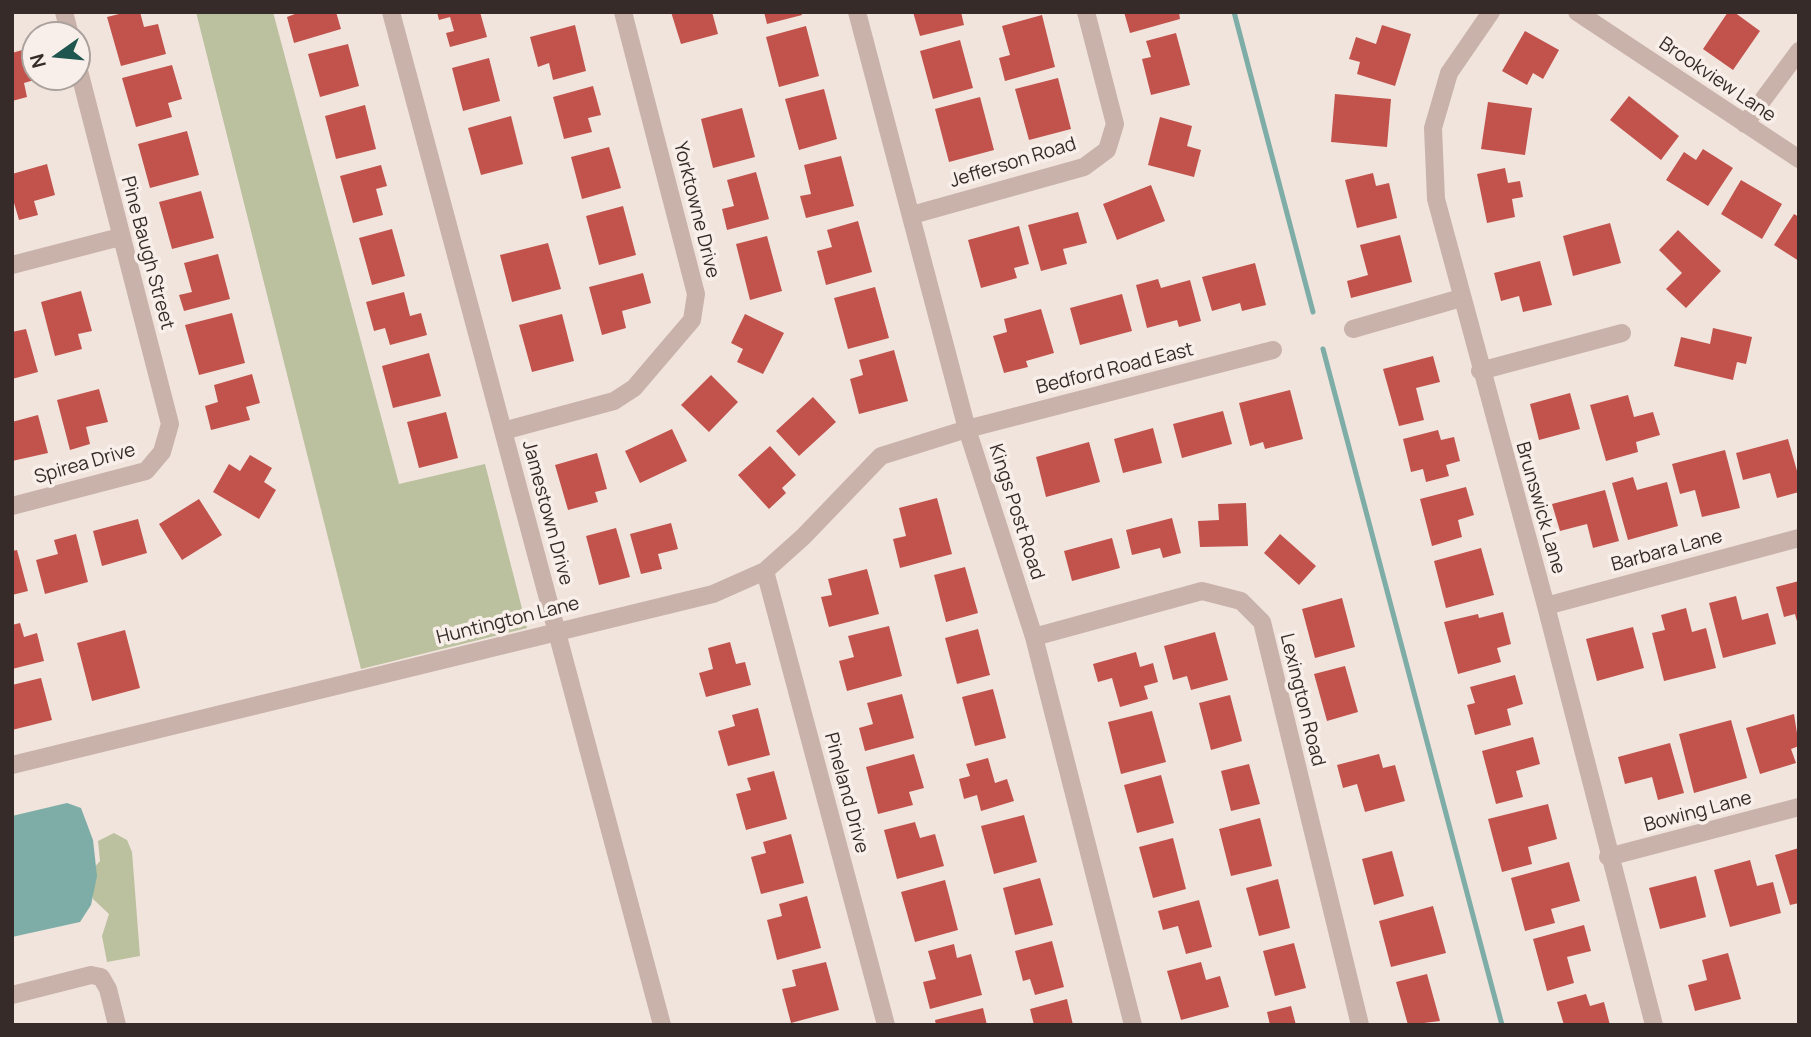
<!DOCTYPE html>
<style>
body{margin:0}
#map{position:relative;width:1811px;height:1037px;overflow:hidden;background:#f1e4dd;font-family:Manrope,sans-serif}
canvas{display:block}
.frame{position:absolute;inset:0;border:14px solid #372b29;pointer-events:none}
.north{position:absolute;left:21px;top:21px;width:70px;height:70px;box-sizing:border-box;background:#f9efea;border:2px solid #aba19d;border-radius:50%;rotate:255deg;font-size:19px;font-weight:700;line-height:28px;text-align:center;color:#372b29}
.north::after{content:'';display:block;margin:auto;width:24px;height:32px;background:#205650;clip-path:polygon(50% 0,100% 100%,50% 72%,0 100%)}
</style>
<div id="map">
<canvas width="1811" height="1037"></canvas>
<div class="frame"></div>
<div class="north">N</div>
</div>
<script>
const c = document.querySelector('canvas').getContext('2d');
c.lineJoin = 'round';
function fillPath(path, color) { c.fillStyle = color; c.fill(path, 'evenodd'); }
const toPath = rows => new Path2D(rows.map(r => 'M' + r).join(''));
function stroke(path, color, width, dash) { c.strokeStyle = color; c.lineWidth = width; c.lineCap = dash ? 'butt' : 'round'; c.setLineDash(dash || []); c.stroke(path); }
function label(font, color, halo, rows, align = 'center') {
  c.font = font + ' Manrope,sans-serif'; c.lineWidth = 7; c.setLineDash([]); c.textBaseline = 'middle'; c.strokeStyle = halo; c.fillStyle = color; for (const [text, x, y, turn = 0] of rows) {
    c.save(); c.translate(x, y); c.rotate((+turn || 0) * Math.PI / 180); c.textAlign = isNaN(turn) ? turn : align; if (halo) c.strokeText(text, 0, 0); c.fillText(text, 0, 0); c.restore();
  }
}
fillPath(toPath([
 [196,12,273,12,399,484,485,464,527,628,361,669],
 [114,833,127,840,132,852,140,956,107,962,102,936,109,914,93,899,91,871,100,861,98,841]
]), '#bbc09e');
fillPath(toPath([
 [67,803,81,808,93,840,97,876,91,905,80,922,12,937,12,816]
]), '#7dada6');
stroke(toPath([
 [1234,12,1313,312],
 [1323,349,1502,1025]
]), '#7dada6', 5);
fillPath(toPath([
 [127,12,140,12,144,27,158,24,166,54,121,66,107,17],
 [300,12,336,12,341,29,294,43,287,17],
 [437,12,480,12,487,37,450,47,446,33,454,31,450,17,439,20],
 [671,12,712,12,718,34,681,44],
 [764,12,801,12,802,15,767,24],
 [913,12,961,12,964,25,920,36],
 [1124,12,1179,12,1180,19,1130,33],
 [1728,12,1734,12,1760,31,1733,70,1703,49],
 [1042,15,1055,67,1005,81,999,58,1010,55,1002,26],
 [575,25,586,71,553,80,549,63,538,67,530,37],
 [1382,25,1411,34,1395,86,1357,74,1360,62,1349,59,1356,37,1376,44],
 [806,26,819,76,779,87,766,37],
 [1525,31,1559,50,1543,79,1533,73,1527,85,1502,71],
 [1176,33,1190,85,1151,95,1142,59,1151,57,1146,41],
 [960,40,973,88,933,99,920,51],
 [348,44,359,86,320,97,308,54],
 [29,48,35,77,41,78,24,83,27,97,12,101,12,53],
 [489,58,500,101,463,111,452,68],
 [172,65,182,99,168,103,172,117,136,127,122,78],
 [1058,78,1071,129,1029,140,1015,89],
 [593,86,601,115,588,118,592,132,564,139,553,97],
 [824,89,837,139,799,150,785,99],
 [1335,94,1391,99,1387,147,1331,142],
 [1629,96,1679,136,1661,160,1610,120],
 [980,97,994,150,949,162,935,109],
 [1488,102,1532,108,1525,155,1481,149],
 [365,105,376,149,336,159,325,116],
 [742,108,755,157,713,168,701,119],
 [511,116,523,164,481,175,468,128],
 [1160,117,1192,126,1187,146,1201,150,1194,177,1148,165],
 [187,131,199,175,150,188,138,144],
 [609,147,621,188,582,199,571,157],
 [1703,149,1733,168,1708,206,1666,180,1684,152,1696,160],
 [841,156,854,206,806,218,800,196,811,194,804,165],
 [47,164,55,195,34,201,38,215,19,220,12,196,12,174],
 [381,165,387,186,376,189,383,215,353,223,340,176],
 [1505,168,1508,183,1520,181,1523,197,1512,199,1515,217,1487,223,1477,174],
 [756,172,769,219,727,230,722,209,734,206,727,180],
 [1373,173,1376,186,1389,183,1397,218,1357,228,1345,180],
 [1741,180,1782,204,1762,239,1721,214],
 [1151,185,1165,221,1117,240,1103,204],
 [201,191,214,238,172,249,159,202],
 [623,206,636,255,599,265,586,216],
 [1078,212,1087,243,1063,249,1067,264,1041,271,1028,225],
 [1794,214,1799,217,1799,261,1774,245],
 [858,221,872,272,826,285,817,251,832,247,827,230],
 [1610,223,1621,263,1573,276,1563,236],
 [1019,226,1029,264,1014,268,1017,278,981,288,968,240],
 [392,229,405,276,372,285,359,238],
 [1678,230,1721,271,1686,308,1666,289,1682,273,1659,250],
 [1400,235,1412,282,1351,298,1347,281,1368,275,1360,245],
 [767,236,782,291,750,300,736,244],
 [548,243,561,289,512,302,500,255],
 [218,254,230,299,184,311,179,295,192,292,184,263],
 [1540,261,1552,305,1523,312,1519,296,1501,301,1494,273],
 [1255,263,1266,305,1242,311,1240,303,1212,311,1202,277],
 [643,273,651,303,622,311,626,328,602,335,589,287],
 [1158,279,1161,288,1190,280,1201,321,1179,327,1177,320,1147,328,1136,285],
 [875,287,889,338,848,349,834,298],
 [81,291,92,331,78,334,82,349,55,356,41,302],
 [404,292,410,316,421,313,427,335,390,345,385,328,374,331,366,302],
 [1122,294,1132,331,1080,345,1070,308],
 [1041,309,1054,353,1026,361,1028,367,1004,373,993,336,1007,332,1004,319],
 [232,313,245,363,199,375,185,325],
 [562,314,574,361,532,372,519,325],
 [745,314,784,333,763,374,737,362,743,349,731,343],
 [1713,328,1752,337,1746,364,1737,362,1733,380,1674,366,1681,337,1710,344],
 [26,329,38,372,12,379,12,332],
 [894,350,908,401,859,414,850,379,863,375,859,360],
 [429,353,441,396,393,408,382,366],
 [1433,356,1440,382,1416,388,1424,420,1399,426,1383,369],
 [252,374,260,403,246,407,250,420,211,430,205,406,218,402,214,385],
 [711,375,738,402,709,432,681,405],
 [99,389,108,422,86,427,90,444,70,450,57,400],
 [1290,390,1303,439,1265,449,1263,442,1250,446,1239,403],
 [1570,393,1580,429,1539,440,1530,404],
 [1628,395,1634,417,1653,412,1660,435,1636,442,1638,452,1606,461,1590,405],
 [813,397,836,422,799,456,776,431],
 [1223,411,1232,444,1182,458,1173,424],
 [446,412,458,458,419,468,407,422],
 [38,415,48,453,12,461,12,422],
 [1153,428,1162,463,1123,473,1114,439],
 [672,429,687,461,640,483,625,451],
 [1438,430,1441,440,1454,437,1460,461,1446,465,1449,476,1426,482,1423,469,1411,472,1403,439],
 [1788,439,1799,478,1799,492,1777,498,1770,473,1743,480,1736,453],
 [1089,442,1100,482,1046,497,1036,457],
 [770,446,796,475,782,488,786,493,769,509,738,475],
 [1725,450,1740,508,1702,517,1695,490,1680,494,1672,464],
 [597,453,607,489,595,492,598,502,568,510,555,465],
 [250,455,272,468,264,482,276,490,259,519,213,492,229,464,240,471],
 [1633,477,1637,490,1667,482,1678,526,1628,540,1612,483],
 [1466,487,1474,515,1458,520,1462,537,1432,546,1420,499],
 [1605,490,1619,541,1593,548,1587,524,1560,531,1552,504],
 [937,498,952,554,900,568,893,539,906,536,899,508],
 [199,499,222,535,182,560,159,524],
 [1246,503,1248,546,1200,547,1198,521,1219,520,1218,504],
 [1172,518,1181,553,1163,558,1160,548,1132,555,1126,530],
 [138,519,147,553,102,566,93,531],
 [671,523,678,549,658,554,662,569,641,574,630,534],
 [616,528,630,577,599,585,586,536],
 [76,534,88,582,45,594,36,560,58,554,54,540],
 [1280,534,1316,566,1299,585,1264,553],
 [1112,538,1120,568,1072,581,1064,551],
 [1481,548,1494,595,1446,608,1434,561],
 [17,550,28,591,12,595,12,551],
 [965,567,978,613,946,622,934,575],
 [867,569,879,614,829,627,821,597,832,595,828,579],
 [1799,581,1799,624,1798,625,1795,614,1784,617,1776,587],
 [1736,596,1742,620,1768,613,1776,644,1723,658,1709,603],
 [1342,598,1355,647,1315,658,1302,609],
 [1686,608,1692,632,1706,628,1716,668,1664,681,1652,633,1665,630,1661,615],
 [1503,612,1511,644,1497,648,1501,662,1458,674,1444,622,1478,614,1479,618],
 [20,623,24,637,37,633,44,661,12,669,12,625],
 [889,626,902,676,847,691,839,661,854,657,848,636],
 [1633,627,1644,668,1597,681,1586,639],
 [978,629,990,675,957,684,945,638],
 [125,630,140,688,92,701,77,643],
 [1215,632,1228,680,1191,690,1187,676,1173,680,1164,646],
 [730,642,736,664,745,662,751,685,706,697,699,673,713,669,708,648],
 [1136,652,1140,667,1153,663,1158,682,1144,686,1148,699,1120,707,1112,678,1098,682,1093,664],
 [1345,666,1358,712,1327,721,1314,674],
 [1515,675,1523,704,1507,709,1511,725,1475,735,1467,705,1475,703,1470,687],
 [41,678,52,720,12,730,12,685],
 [993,689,1006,738,975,746,962,697],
 [902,694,914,738,865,751,859,728,873,724,867,703],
 [1230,695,1242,741,1211,750,1199,703],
 [758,708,770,755,728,766,718,731,735,726,732,715],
 [1152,711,1166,762,1121,774,1108,722],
 [1794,714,1799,746,1791,749,1796,763,1760,774,1746,728],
 [1731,720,1747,778,1694,793,1679,734],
 [1533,737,1540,764,1516,771,1523,797,1496,804,1482,751],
 [1670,743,1684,793,1658,800,1652,777,1625,784,1618,757],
 [914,754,924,788,909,792,913,805,878,814,866,767],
 [1379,754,1383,768,1395,765,1405,801,1365,812,1357,784,1343,788,1337,765],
 [988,758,995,783,1007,779,1014,801,981,811,977,795,964,799,959,779,970,776,966,764],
 [1249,764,1260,804,1231,811,1221,771],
 [774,771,787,819,746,830,736,794,751,790,747,778],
 [1161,775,1174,823,1137,833,1124,785],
 [1548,804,1557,839,1528,847,1532,864,1502,872,1488,819],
 [1024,815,1037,862,994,874,981,826],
 [1260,818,1272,866,1231,876,1219,829],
 [915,822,920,838,935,834,944,866,897,879,884,830],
 [791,834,804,883,761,894,751,857,766,853,763,842],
 [1173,838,1186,889,1153,898,1139,847],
 [1799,848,1799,903,1790,905,1775,855],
 [1392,851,1404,896,1374,905,1362,859],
 [1750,860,1757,886,1773,882,1781,913,1730,927,1714,870],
 [1569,862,1580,901,1551,909,1555,923,1525,931,1511,878],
 [1696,876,1706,917,1660,929,1649,888],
 [1040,878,1053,925,1015,935,1003,888],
 [1278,879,1290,928,1259,936,1246,888],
 [945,880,958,930,915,942,901,892],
 [807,896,821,948,777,960,767,920,782,916,779,904],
 [1199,900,1212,947,1186,954,1178,926,1163,930,1158,911],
 [1433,906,1446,953,1391,967,1379,921],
 [1584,925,1591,951,1567,957,1574,983,1547,991,1533,939],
 [1052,941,1064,987,1035,995,1030,979,1023,981,1015,951],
 [1294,943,1306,988,1275,996,1263,951],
 [954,944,957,958,971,954,982,995,930,1009,923,982,936,979,928,951],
 [1728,953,1741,999,1695,1011,1688,985,1707,980,1702,960],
 [826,962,839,1010,791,1023,782,989,796,986,792,970],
 [1201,962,1206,980,1220,976,1229,1007,1181,1020,1167,971],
 [1427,974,1440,1021,1408,1025,1396,982],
 [1586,994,1590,1006,1604,1002,1610,1025,1564,1025,1557,1002],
 [1067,999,1073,1025,1034,1025,1030,1009],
 [1291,1006,1296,1025,1270,1025,1267,1012],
 [983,1008,987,1025,936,1025,935,1020]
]), '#c1524c');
stroke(toPath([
 [64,12,70,35],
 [391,12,662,1025],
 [857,12,967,429,1034,637,1133,1025],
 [1491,12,1449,73,1433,128,1436,199,1546,606,1654,1025],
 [1577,12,1799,159],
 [1745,124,1799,51],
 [912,215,1084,167,1107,150,1115,124,1086,12],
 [12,265,120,237],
 [1353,329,1461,298],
 [1480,371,1622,333],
 [503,431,614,401,634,388,692,320,696,294,623,12],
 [12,506,146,471,162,452,170,424,77,63],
 [765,571,886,1025],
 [1546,606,1799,538],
 [1034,637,1202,591,1241,601,1262,622,1360,1025],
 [12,765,713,594,765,571,803,537,881,456,967,429,1273,350],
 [1608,857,1799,807],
 [12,995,91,975,101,977,108,989,117,1025]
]), '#c9b2aa', 18);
label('19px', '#372b29', '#f9efea', [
 ["Brookview Lane",1717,80,34],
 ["Jefferson Road",1013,163,-17],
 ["Yorktowne Drive",696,210,76],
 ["Pine Baugh Street",147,253,75],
 ["Bedford Road East",1115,369,-14],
 ["Spirea Drive",85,464,-16],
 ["Brunswick Lane",1540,508,74],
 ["Kings Post Road",1016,512,72],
 ["Jamestown Drive",547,513,75],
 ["Barbara Lane",1667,551,-15],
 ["Huntington Lane",508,621,-14],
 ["Lexington Road",1302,700,76],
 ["Pineland Drive",846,793,75],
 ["Bowing Lane",1698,812,-15]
]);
</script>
